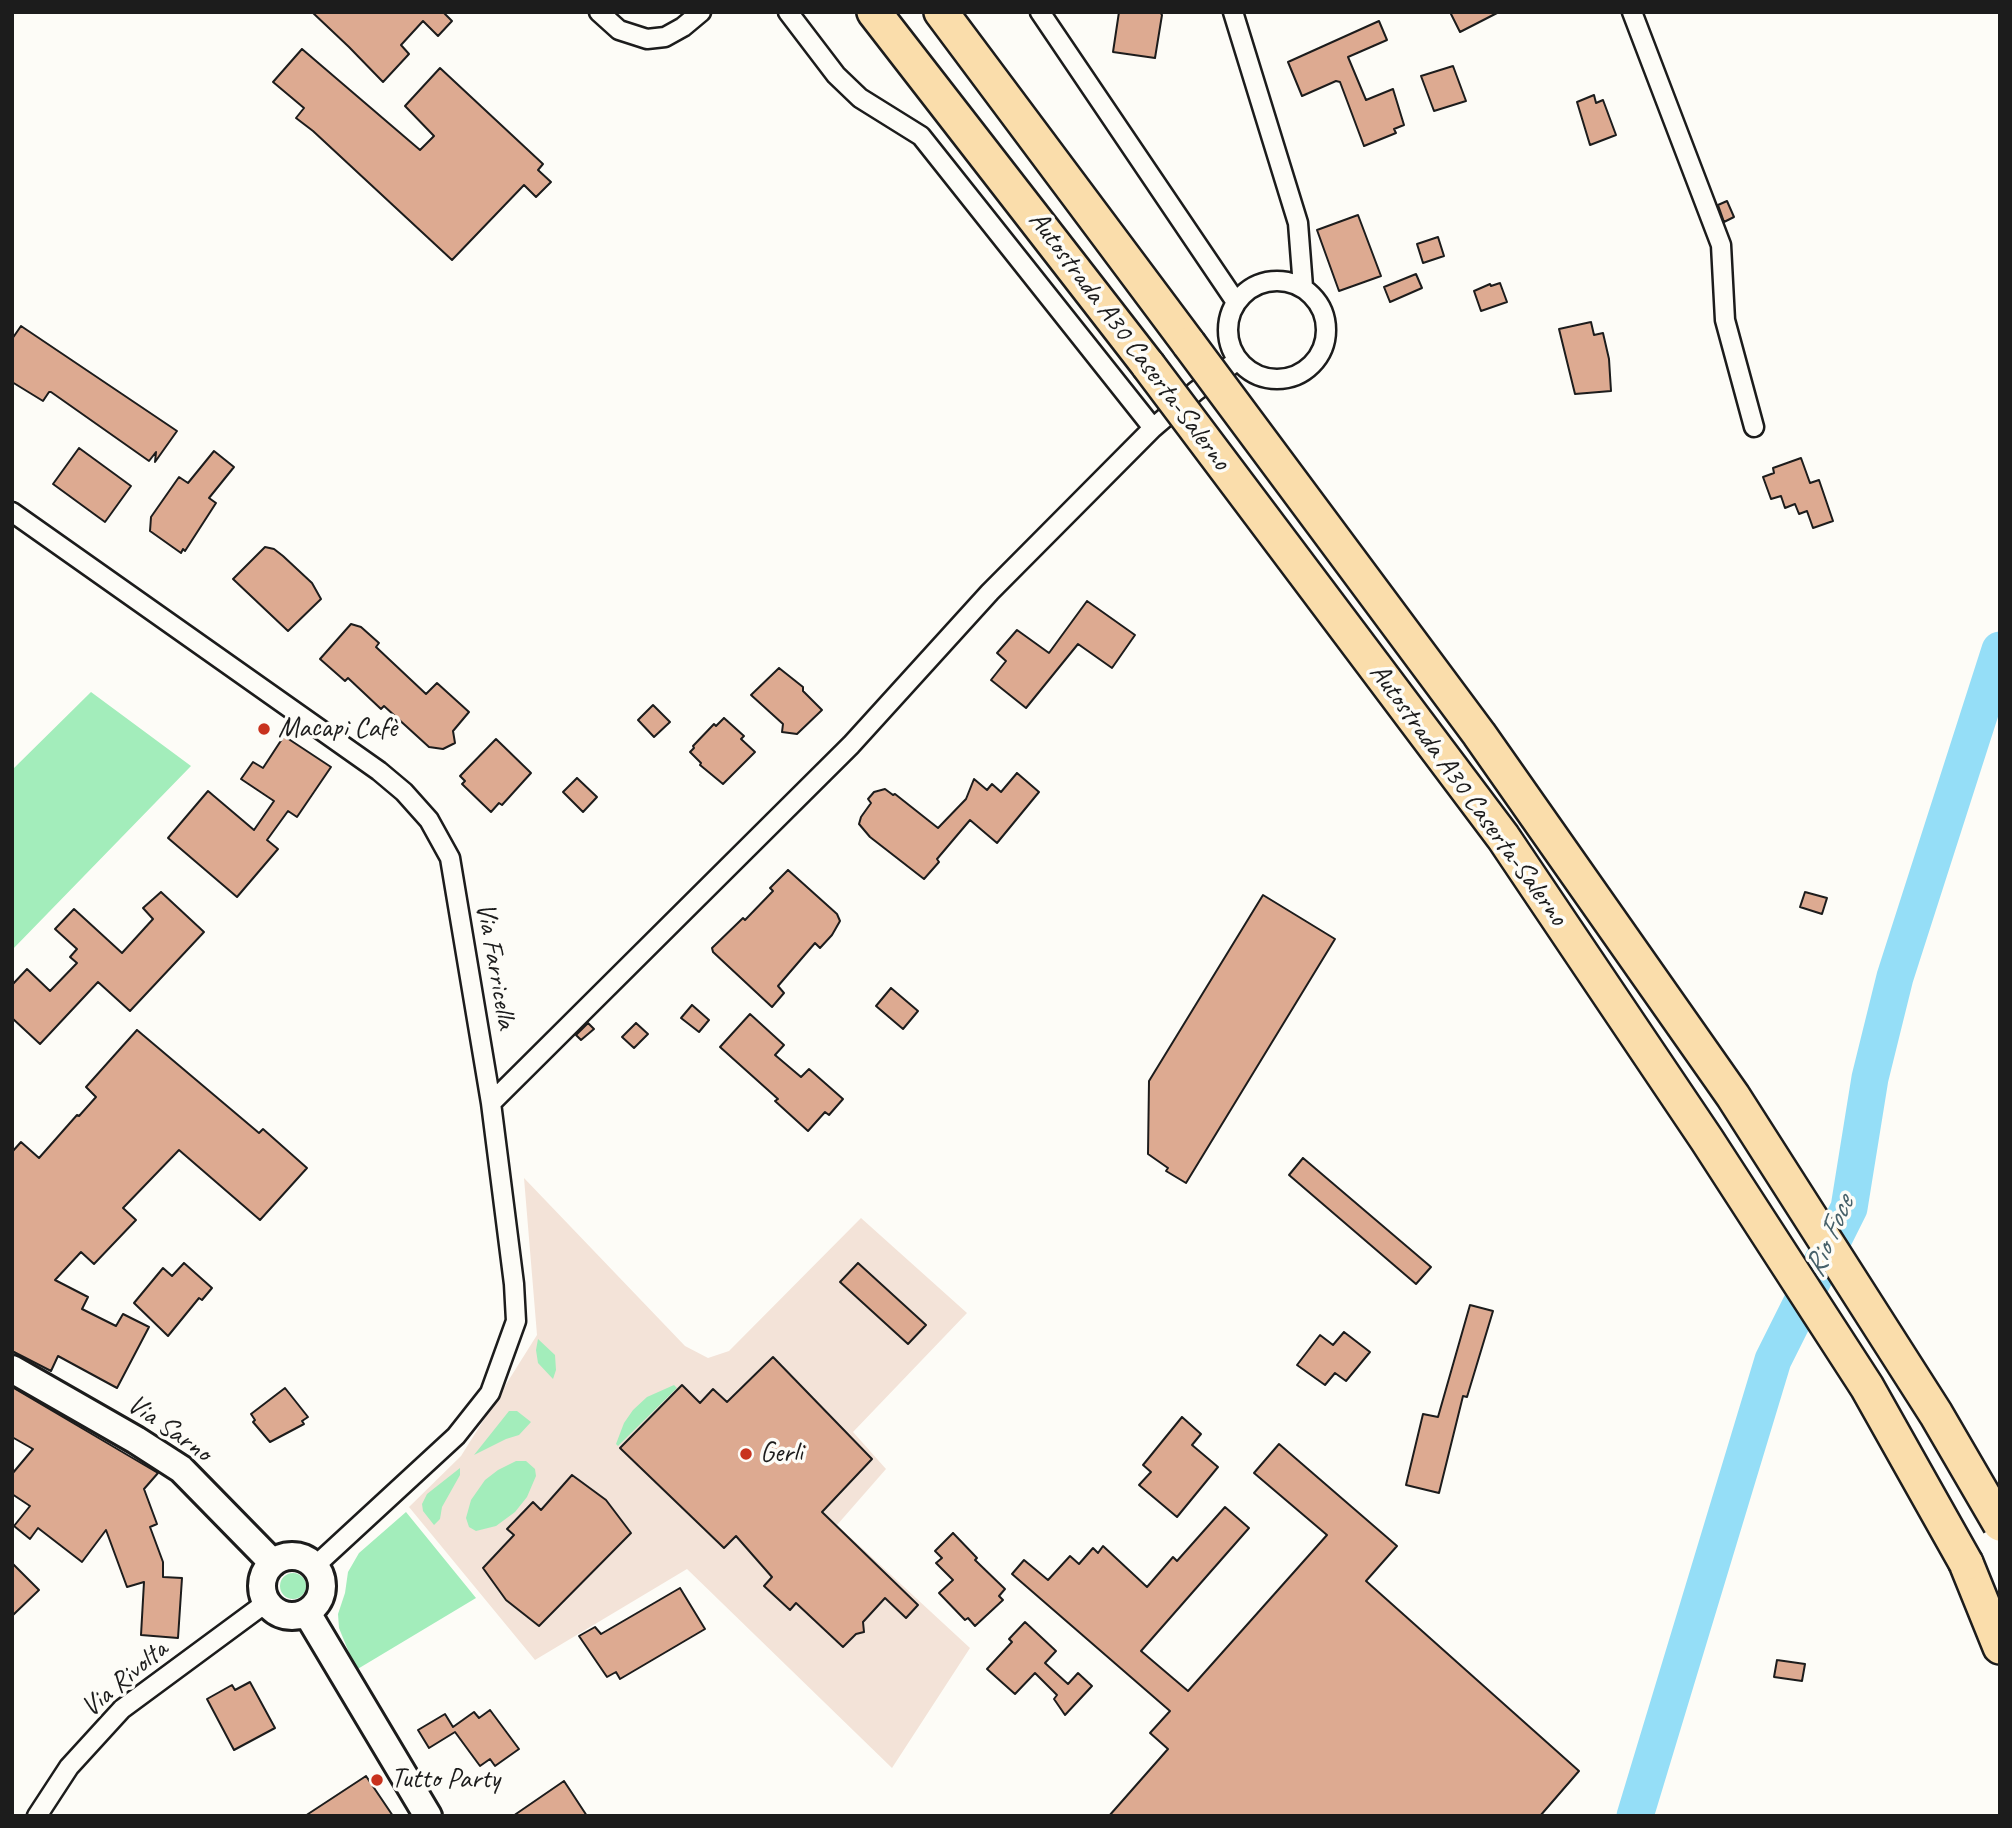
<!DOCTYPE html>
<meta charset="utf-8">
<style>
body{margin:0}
#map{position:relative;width:2012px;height:1828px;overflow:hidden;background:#fdfcf7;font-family:Caveat,sans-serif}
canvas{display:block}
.frame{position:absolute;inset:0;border:14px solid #1c1c1c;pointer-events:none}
</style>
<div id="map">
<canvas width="2012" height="1828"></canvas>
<div class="frame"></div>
</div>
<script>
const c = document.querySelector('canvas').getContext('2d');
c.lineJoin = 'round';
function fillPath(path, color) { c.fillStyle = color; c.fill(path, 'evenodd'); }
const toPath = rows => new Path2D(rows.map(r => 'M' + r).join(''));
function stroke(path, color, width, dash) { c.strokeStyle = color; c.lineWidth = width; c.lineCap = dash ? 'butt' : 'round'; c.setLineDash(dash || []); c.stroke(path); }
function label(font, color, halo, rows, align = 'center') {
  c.font = font + ' Caveat,sans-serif'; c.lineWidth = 7; c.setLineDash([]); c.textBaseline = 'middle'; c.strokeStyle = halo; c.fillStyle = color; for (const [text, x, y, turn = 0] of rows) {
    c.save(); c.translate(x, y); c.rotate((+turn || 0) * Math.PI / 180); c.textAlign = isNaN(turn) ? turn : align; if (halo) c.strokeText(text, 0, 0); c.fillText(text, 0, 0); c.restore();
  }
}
fillPath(toPath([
 [524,1178,685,1346,708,1358,729,1351,861,1218,967,1313,853,1432,886,1469,837,1525,970,1648,892,1768,687,1569,535,1660,409,1507,461,1456,537,1335]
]), '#f3e3d8');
fillPath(toPath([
 [91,692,191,766,12,950,12,770],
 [538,1339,555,1355,556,1370,553,1379,538,1363,536,1350],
 [674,1385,677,1388,618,1446,616,1444,624,1423,633,1410,647,1397],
 [509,1411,517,1411,531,1422,519,1435,506,1439,474,1455],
 [516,1461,526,1461,535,1469,536,1476,527,1497,515,1512,496,1526,476,1531,469,1527,466,1518,471,1500,485,1480,498,1470],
 [460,1468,460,1475,442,1507,440,1519,434,1525,423,1511,422,1504,427,1494],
 [406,1512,476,1598,356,1670,339,1628,338,1614,345,1593,348,1572,359,1553],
 '280 1586a13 13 0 1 1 26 0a13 13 0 1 1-26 0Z'
]), '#a3edbb');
stroke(toPath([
 [1635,1816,1773,1360,1849,1208,1870,1078,1895,977,2000,650]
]), '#95def7', 37);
const building = toPath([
 [312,12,443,12,452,21,438,36,423,21,401,45,409,54,383,82,349,47,312,12],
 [1119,12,1160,12,1162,15,1155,58,1113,52,1119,12],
 [1450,12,1499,12,1460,32,1450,12],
 [1379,21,1387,40,1348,57,1366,100,1393,89,1404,125,1394,129,1396,133,1364,146,1340,82,1336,81,1302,96,1288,62,1379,21],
 [302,49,420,150,434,136,405,106,440,68,543,164,538,170,551,182,536,197,524,185,452,260,313,131,296,118,304,108,273,82,302,49],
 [1453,66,1466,101,1434,111,1421,76,1453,66],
 [1594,95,1596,103,1603,100,1616,135,1590,145,1577,102,1594,95],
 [1727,201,1734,217,1724,222,1718,205,1727,201],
 [1358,215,1381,276,1339,291,1317,230,1358,215],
 [1438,237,1444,256,1423,263,1417,244,1438,237],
 [1416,274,1422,288,1390,302,1384,287,1416,274],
 [1500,283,1507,302,1481,311,1474,291,1490,284,1491,286,1500,283],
 [1591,322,1594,335,1603,333,1609,359,1611,391,1575,394,1559,329,1591,322],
 [21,326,177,431,155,462,156,452,149,461,51,392,49,392,43,401,12,382,12,339,21,326],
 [79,448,131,486,105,522,53,484,79,448],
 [214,451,234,467,209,498,216,503,185,551,183,549,181,553,150,531,151,517,179,477,188,483,214,451],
 [1801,458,1810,483,1819,480,1833,521,1813,528,1807,511,1799,514,1795,504,1785,508,1781,496,1771,499,1763,477,1774,473,1773,468,1801,458],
 [265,547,274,549,283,556,312,583,321,599,288,631,233,579,265,547],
 [1087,601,1135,635,1112,668,1078,644,1026,708,991,680,1006,661,997,653,1017,630,1049,653,1087,601],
 [351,624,361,627,379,643,376,647,426,694,437,683,469,712,453,731,455,743,443,749,429,747,384,706,381,709,348,678,345,681,320,659,351,624],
 [779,668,803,687,803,691,822,710,797,734,782,732,783,724,751,695,779,668],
 [653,705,670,722,654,737,638,720,653,705],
 [724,718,744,736,741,739,755,752,723,784,700,765,701,763,690,752,694,748,693,746,714,724,716,726,724,718],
 [284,736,331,767,297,817,288,811,267,840,278,849,237,897,168,838,208,791,254,830,274,801,241,779,253,762,263,768,284,736],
 [496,739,531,773,502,805,499,803,491,812,462,784,465,781,460,776,496,739],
 [1017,773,1039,792,997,843,970,820,937,859,939,862,924,879,870,837,859,824,861,817,871,803,868,799,874,792,885,789,893,795,895,794,938,828,966,799,974,779,987,790,992,784,1001,792,1017,773],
 [577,778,597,797,583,812,563,792,577,778],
 [788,870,837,914,840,921,832,935,820,948,815,943,778,986,784,993,772,1007,713,952,712,948,743,918,745,920,773,891,770,888,788,870],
 [161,892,204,932,130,1011,98,982,40,1044,12,1018,12,985,27,969,50,991,77,963,70,957,77,949,55,929,74,909,122,953,153,919,143,908,161,892],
 [1805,892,1827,898,1822,914,1800,907,1805,892],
 [1263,895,1335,939,1186,1183,1166,1171,1168,1168,1148,1154,1149,1081,1263,895],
 [891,988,918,1011,903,1029,876,1006,891,988],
 [692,1005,709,1020,699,1032,681,1018,692,1005],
 [750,1014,784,1045,775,1055,801,1077,809,1069,843,1099,829,1115,825,1112,808,1131,775,1101,778,1099,720,1047,750,1014],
 [588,1023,594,1029,581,1040,576,1035,588,1023],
 [636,1023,648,1034,634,1048,622,1037,636,1023],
 [137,1030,259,1133,263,1129,307,1168,260,1220,179,1150,123,1208,136,1220,94,1264,81,1252,55,1280,88,1297,82,1309,116,1326,123,1314,149,1327,117,1388,58,1356,51,1371,12,1351,12,1152,21,1142,39,1158,77,1115,79,1116,96,1097,86,1087,137,1030],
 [1303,1158,1431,1267,1416,1284,1289,1175,1303,1158],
 [184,1263,212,1288,202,1300,199,1298,168,1336,134,1303,163,1268,172,1276,184,1263],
 [858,1263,926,1325,908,1344,840,1282,858,1263],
 [1470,1305,1493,1311,1467,1397,1463,1396,1439,1493,1406,1485,1423,1414,1438,1417,1470,1305],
 [1344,1332,1370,1352,1346,1381,1335,1373,1325,1385,1297,1365,1320,1335,1333,1345,1344,1332],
 [773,1357,872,1459,822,1512,918,1605,906,1618,885,1598,863,1622,864,1632,856,1634,843,1647,796,1603,790,1610,764,1586,772,1577,736,1536,724,1548,620,1448,682,1385,700,1403,713,1389,727,1402,773,1357],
 [12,1387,158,1473,144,1489,157,1524,150,1527,163,1562,163,1577,182,1578,178,1638,141,1635,144,1582,127,1587,106,1530,82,1562,38,1528,30,1539,14,1526,30,1506,12,1494,12,1474,33,1449,12,1437,12,1387],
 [285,1388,308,1417,302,1421,304,1424,270,1442,253,1422,255,1420,251,1414,285,1388],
 [1182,1417,1201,1434,1192,1445,1218,1467,1177,1517,1139,1485,1151,1472,1143,1465,1182,1417],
 [1279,1444,1397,1546,1366,1581,1579,1771,1540,1816,1109,1816,1168,1749,1150,1733,1170,1711,1012,1574,1024,1560,1048,1580,1070,1556,1079,1564,1093,1548,1098,1553,1103,1546,1147,1587,1173,1557,1177,1561,1225,1507,1249,1528,1141,1651,1188,1691,1327,1535,1254,1473,1279,1444],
 [572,1475,606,1500,631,1533,539,1626,506,1600,483,1568,514,1535,507,1529,533,1502,541,1510,572,1475],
 [953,1533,977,1558,975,1560,1005,1589,999,1596,1003,1600,975,1626,968,1618,965,1620,939,1593,953,1580,936,1563,942,1558,935,1551,953,1533],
 [12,1563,39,1590,12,1616,12,1563],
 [680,1588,705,1629,620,1679,616,1672,607,1677,579,1636,595,1627,601,1634,680,1588],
 [1025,1622,1056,1651,1045,1663,1068,1684,1078,1673,1092,1686,1065,1715,1054,1699,1057,1695,1035,1673,1015,1694,987,1669,1012,1642,1009,1639,1025,1622],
 [1777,1660,1805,1664,1802,1681,1774,1677,1777,1660],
 [250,1682,275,1728,234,1750,207,1699,232,1685,235,1690,250,1682],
 [490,1710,519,1749,495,1766,490,1759,480,1766,455,1732,429,1748,418,1730,445,1714,453,1727,474,1712,479,1718,490,1710],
 [366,1776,393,1816,305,1816,366,1776],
 [564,1781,587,1816,513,1816,564,1781]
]);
fillPath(building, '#ddaa91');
stroke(building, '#1c1c1c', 2);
const street = toPath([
 [599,12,619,30,647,39,665,37,683,27,701,12],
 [788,12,836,75,860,98,921,136,1153,428],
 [1040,12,1236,302],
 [1233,12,1298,223,1303,287],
 [1632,12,1721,245,1725,320,1754,427],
 '1228 330a49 49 0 1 1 98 0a49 49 0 1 1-98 0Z',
 [12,512,379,771,404,792,429,820,450,858,491,1103,514,1284,516,1321,490,1393,456,1436,315,1566],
 [491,1103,851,745,990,592,1153,428,1196,391,1238,360],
 [37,1816,69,1767,122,1709,267,1602]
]);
const secondary = toPath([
 [12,1369,136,1440,181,1469,273,1563],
 '262 1586a30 30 0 1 1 60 0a30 30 0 1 1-60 0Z',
 [307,1613,428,1816]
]);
const highway = toPath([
 [874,12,1148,365],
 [941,12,1189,344],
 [1966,1563,2000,1647]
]);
stroke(street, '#1c1c1c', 23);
stroke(secondary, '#1c1c1c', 32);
stroke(highway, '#1c1c1c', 38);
stroke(street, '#fdfcf7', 18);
stroke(secondary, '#fdfcf7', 26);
stroke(highway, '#faddab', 33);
const highwayBridge = toPath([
 [1189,344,1479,734,1733,1096,1936,1414,2000,1524],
 [1148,365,1503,837,1707,1140,1867,1387,1966,1563]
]);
stroke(highwayBridge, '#1c1c1c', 38, []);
stroke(highwayBridge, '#faddab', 33);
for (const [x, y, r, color] of [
 [264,729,7,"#c8321e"],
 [746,1454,7,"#c8321e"],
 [377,1780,7,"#c8321e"]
]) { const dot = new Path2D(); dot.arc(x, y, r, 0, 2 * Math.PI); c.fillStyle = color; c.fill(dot); stroke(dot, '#fdfcf7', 2.5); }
label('28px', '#1c1c1c', '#fdfcf7', [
 ["Autostrada A30 Caserta-Salerno",1129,341,53],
 ["Autostrada A30 Caserta-Salerno",1468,795,54],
 ["Via Farricella",495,966,80],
 ["Via Sarno",169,1429,35],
 ["Via Rivolta",125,1679,-40]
]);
label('28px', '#1c1c1c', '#fdfcf7', [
 ["Macapi Cafè",278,729],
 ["Gerli",760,1454],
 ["Tutto Party",391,1780]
], 'left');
label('italic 30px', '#466069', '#fdfcf7', [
 ["Rio Foce",1830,1237,-67]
]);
</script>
